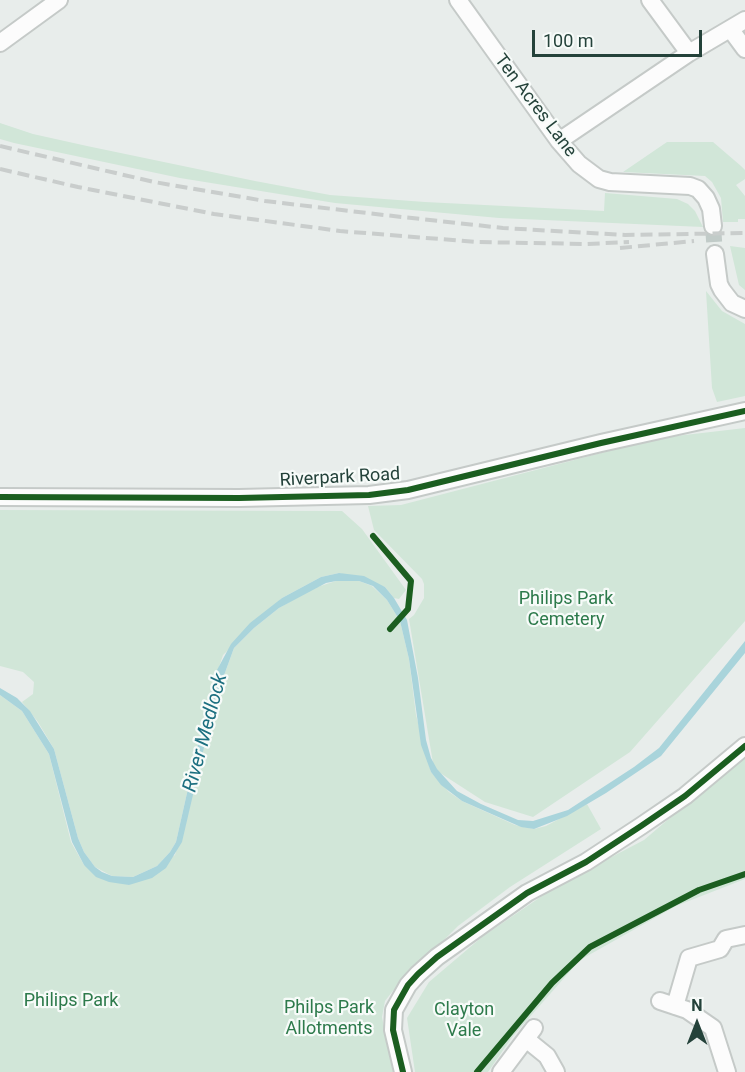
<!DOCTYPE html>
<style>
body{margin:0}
#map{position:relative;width:745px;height:1072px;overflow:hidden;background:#e8edeb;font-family:Roboto,sans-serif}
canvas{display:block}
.north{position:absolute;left:667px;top:994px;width:60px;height:60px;-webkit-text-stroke:4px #f7fbf9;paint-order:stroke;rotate:0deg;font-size:16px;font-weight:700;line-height:24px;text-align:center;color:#24423a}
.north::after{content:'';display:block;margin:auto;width:21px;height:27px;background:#24423a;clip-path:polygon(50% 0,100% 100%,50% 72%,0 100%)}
.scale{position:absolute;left:532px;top:30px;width:170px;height:27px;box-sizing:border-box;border:3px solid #24423a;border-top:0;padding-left:8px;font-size:18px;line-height:21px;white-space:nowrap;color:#24423a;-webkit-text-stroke:4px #f7fbf9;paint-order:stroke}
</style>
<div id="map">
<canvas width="745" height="1072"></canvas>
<div class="north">N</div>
<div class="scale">100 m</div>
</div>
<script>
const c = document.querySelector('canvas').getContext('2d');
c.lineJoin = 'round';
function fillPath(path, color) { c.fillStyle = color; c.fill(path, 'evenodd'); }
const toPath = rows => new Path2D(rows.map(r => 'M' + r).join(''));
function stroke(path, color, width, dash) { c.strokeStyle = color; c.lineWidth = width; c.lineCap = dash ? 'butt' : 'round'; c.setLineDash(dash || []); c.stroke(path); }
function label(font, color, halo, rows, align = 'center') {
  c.font = font + ' Roboto,sans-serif'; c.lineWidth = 4.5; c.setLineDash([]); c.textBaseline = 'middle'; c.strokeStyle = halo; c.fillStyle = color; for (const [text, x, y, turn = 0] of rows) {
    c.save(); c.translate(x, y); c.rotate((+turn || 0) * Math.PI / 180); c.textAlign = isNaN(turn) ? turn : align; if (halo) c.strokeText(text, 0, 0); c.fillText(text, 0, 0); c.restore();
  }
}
fillPath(toPath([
 [0,123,33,134,87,146,255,181,330,195,425,202,604,211,605,193,677,199,688,204,695,211,703,227,499,218,335,203,180,178,14,143,0,139],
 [667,142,713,142,741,166,745,170,745,179,736,185,745,196,745,219,738,219,738,222,723,222,721,198,712,182,705,176,623,172],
 [730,246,745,248,745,290,739,285],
 [706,291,722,311,745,324,745,396,717,402,712,388],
 [745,428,745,621,630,752,533,817,485,802,434,769,409,619,414,615,424,598,424,584,422,579,374,530,368,506,401,505,659,438],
 [0,510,342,511,362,529,406,590,399,599,394,598,385,587,339,573,321,577,282,598,223,655,207,704,176,842,170,852,157,866,133,877,112,876,95,867,84,852,78,838,54,749,38,722,22,702,33,694,34,682,23,672,0,666],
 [336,581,359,581,372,586,387,600,400,621,409,659,416,715,431,772,449,792,462,801,515,825,534,829,546,826,587,804,601,829,510,887,458,926,392,992,385,1001,382,1017,393,1072,0,1072,0,695,22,711,49,754,71,842,84,865,129,885,175,855,215,700,234,648,254,628,279,608,311,589],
 [745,754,745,879,676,906,580,960,513,1036,488,1072,415,1072,407,1018,429,982,482,937,558,885,644,840]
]), '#d1e6d8');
fillPath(toPath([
 [339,573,364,576,385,587,394,598,407,620,418,678,426,740,431,758,437,769,457,791,481,804,518,820,533,821,568,810,634,767,659,748,745,641,745,653,661,756,606,793,567,816,534,829,521,827,462,801,441,785,431,772,421,745,409,659,400,621,387,600,373,586,359,581,336,581,326,583,279,608,254,628,234,648,215,700,182,842,166,868,152,878,129,885,109,882,96,877,84,865,72,842,49,754,22,711,0,695,0,688,17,698,30,711,54,749,78,838,84,852,95,867,102,872,112,876,133,877,157,866,170,852,176,842,207,704,217,670,231,644,250,623,282,598,321,577]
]), '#a9d4db');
stroke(toPath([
 [713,226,715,254]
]), '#c1cbc8', 16, [16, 8]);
const minor = toPath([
 [458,0,559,141,579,164,599,179,610,182,690,186,698,189,706,198,711,209,713,226],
 [650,0,689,53],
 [731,30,745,49],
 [0,43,59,0],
 [559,141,689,53,745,20],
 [715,254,719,284,722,290,732,303,745,309],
 [0,497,239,498,369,495,408,490,601,443,745,411],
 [660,1001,687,1010,713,1028,727,1072],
 [675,1006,689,958,720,949,726,939,745,935],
 [526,1039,547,1056,556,1072],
 [403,1072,393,1030,394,1010,408,985,418,974,437,957,527,893,586,862,641,826,685,796,745,746],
 [501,1072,534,1028]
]);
stroke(minor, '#c5cac8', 20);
stroke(minor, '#fcfcfc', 16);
stroke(toPath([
 [0,146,154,182,265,201,384,215,503,228,625,235,745,233],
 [0,169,78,187,214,214,340,231,477,242,587,244,629,242],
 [620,248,694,241]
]), '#c9cdcc', 4, [12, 6]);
stroke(toPath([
 [0,497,239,498,369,495,408,490,601,443,745,411],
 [373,536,411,581,408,609,390,629],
 [403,1072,393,1030,394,1010,408,985,418,974,437,957,527,893,586,862,641,826,685,796,745,746],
 [477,1072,552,983,590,947,699,890,745,874]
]), '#1b5e20', 6);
label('18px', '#24423a', '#f7fbf9', [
 ["Ten Acres Lane",535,106,53],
 ["Riverpark Road",340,478,-3]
]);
label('18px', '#2d7a4b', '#f7fbf9', [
 ["Philips Park",566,599],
 ["Cemetery",566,620],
 ["Philips Park",71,1001],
 ["Philps Park",329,1008],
 ["Allotments",329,1029],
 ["Clayton",464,1010],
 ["Vale",464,1031]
]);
label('italic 20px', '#1c6f80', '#f7fbf9', [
 ["River Medlock",206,733,-75]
]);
</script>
